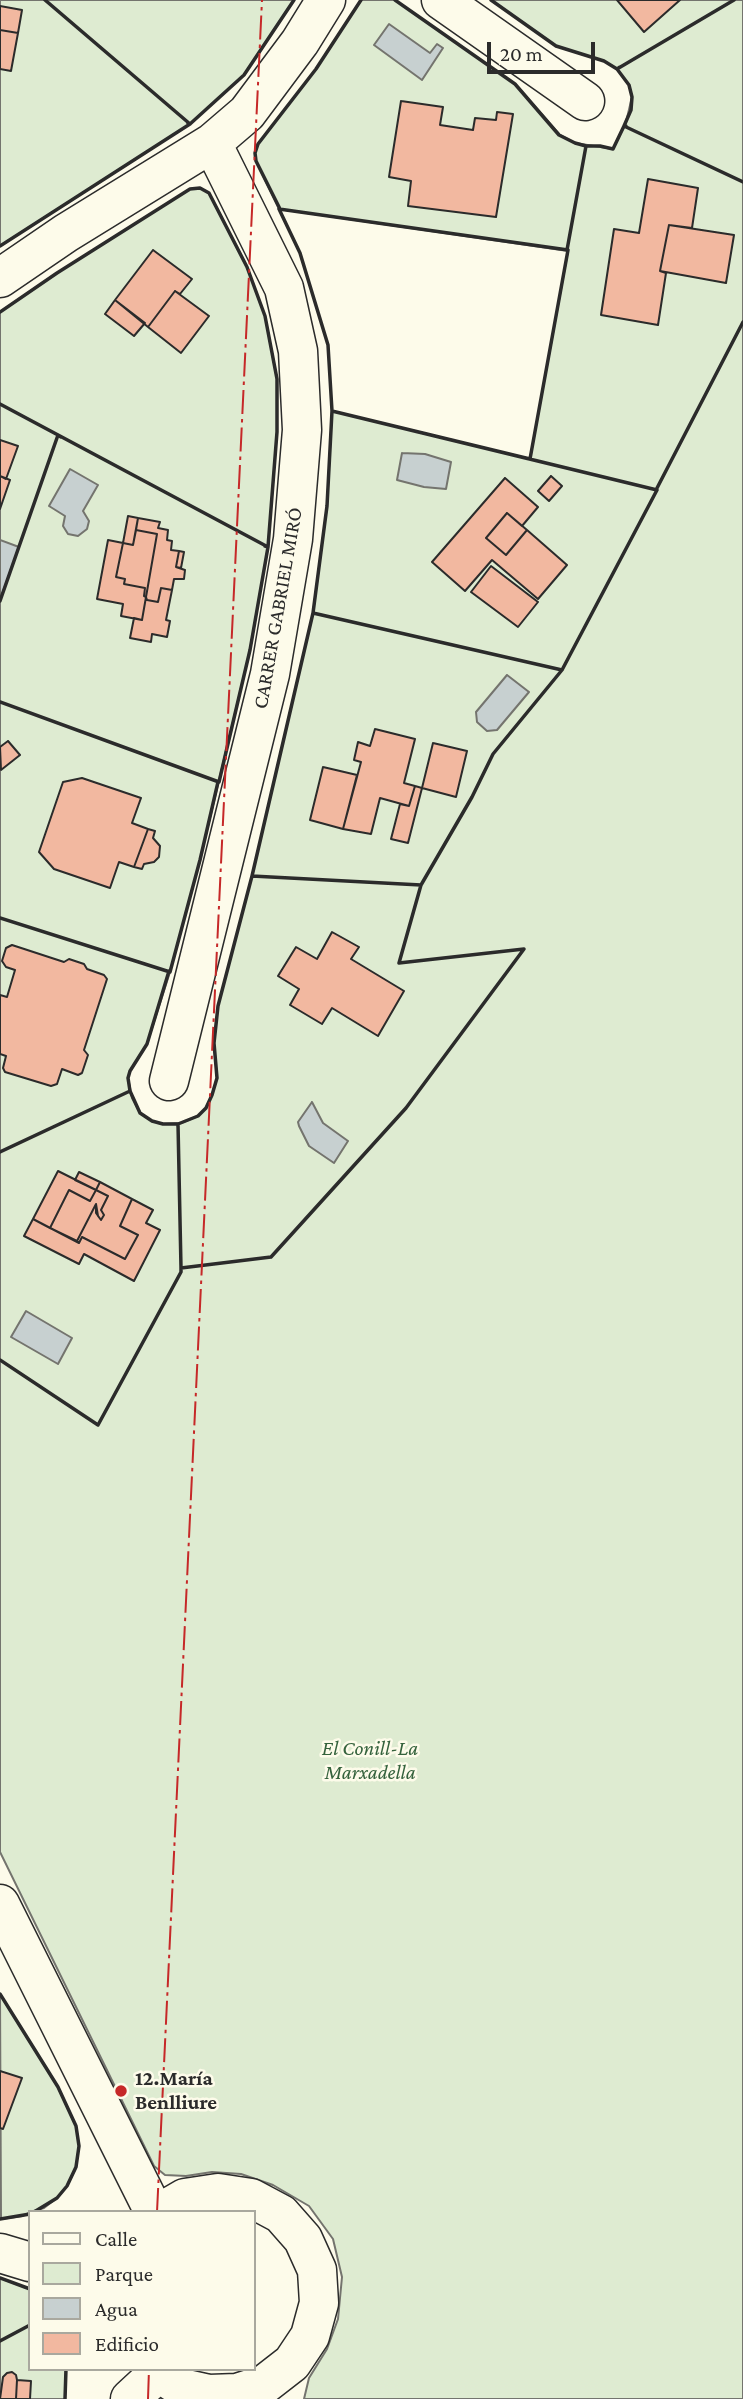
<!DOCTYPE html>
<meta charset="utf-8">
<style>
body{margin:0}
#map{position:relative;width:743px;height:2399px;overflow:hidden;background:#fdfbea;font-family:"Crimson Pro",serif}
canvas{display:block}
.legend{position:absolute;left:28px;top:2210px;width:228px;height:161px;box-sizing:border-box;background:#fdfbea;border:2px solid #a9a89e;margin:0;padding:9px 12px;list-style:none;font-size:21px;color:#2b2b2b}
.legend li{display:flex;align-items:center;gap:14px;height:35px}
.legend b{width:35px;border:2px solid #a9a89e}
.scale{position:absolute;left:487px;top:42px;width:108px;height:32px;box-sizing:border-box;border:4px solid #2b2b2b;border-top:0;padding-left:9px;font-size:21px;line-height:24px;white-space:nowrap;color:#2b2b2b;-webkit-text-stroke:5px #fdfbea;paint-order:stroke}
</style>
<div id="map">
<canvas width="743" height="2399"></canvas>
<ul class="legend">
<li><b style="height:9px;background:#fdfbea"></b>Calle</li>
<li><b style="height:19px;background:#deebd1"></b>Parque</li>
<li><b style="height:19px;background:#c7d0d0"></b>Agua</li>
<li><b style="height:19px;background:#f2b8a0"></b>Edificio</li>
</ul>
<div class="scale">20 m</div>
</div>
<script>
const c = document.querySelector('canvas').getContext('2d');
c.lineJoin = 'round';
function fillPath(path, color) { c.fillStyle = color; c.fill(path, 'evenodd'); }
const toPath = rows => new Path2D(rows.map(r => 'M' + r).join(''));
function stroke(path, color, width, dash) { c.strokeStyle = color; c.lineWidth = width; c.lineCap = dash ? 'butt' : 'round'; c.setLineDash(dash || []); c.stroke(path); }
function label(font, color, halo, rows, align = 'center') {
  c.font = font + ' "Crimson Pro",serif'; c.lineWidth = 5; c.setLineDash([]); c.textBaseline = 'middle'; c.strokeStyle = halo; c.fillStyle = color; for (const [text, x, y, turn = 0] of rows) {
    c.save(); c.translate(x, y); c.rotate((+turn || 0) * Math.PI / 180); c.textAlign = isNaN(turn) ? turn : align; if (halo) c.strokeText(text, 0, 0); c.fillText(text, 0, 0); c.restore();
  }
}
const green = toPath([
 [0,0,294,0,244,75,190,124,0,246,0,0],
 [361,0,395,0,515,84,560,135,575,143,613,149,626,122,632,97,629,85,617,69,604,61,556,46,491,0,743,0,743,2399,304,2399,309,2378,327,2349,338,2319,342,2277,333,2239,309,2206,273,2185,241,2174,212,2172,186,2176,165,2175,154,2166,0,1852,0,312,57,273,190,189,200,188,209,193,247,267,265,316,277,379,277,432,268,547,250,650,200,860,170,972,147,1044,130,1071,128,1078,132,1098,140,1113,152,1121,163,1124,181,1123,198,1116,206,1108,212,1095,217,1078,214,1043,218,1006,252,876,313,613,327,506,332,411,530,459,568,251,279,209,256,161,255,153,258,144,316,69,361,0],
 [0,1994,58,2087,76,2126,79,2146,76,2167,67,2186,57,2198,44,2208,30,2212,23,2216,1,2219,0,1994],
 [0,2278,30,2289,30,2369,66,2369,65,2399,0,2399,0,2278]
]);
fillPath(green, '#deebd1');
stroke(green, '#74746e', 2);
const water = toPath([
 [389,24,430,53,437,44,443,48,422,80,374,45,389,24],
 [402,453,425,454,451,462,446,489,424,487,397,480,402,453],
 [70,469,98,485,83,511,89,521,87,529,78,536,68,534,63,526,65,516,49,506,70,469],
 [0,540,19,547,0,600,0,540],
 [507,675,529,692,497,730,487,731,477,722,476,712,507,675],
 [312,1102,323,1123,348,1141,334,1163,309,1146,299,1126,298,1122,312,1102],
 [26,1311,72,1338,58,1364,11,1337,26,1311]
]);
fillPath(water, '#c7d0d0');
stroke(water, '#74746e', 2);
const building = toPath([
 [617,0,680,0,644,32,617,0],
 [0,6,22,10,18,33,0,30,0,6],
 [0,30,18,33,11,71,0,69,0,30],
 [401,101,443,107,440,125,473,130,475,118,496,120,497,112,513,114,496,217,408,206,411,181,389,177,401,101],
 [648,179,698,188,692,228,669,225,660,271,666,273,658,325,601,315,614,229,639,233,648,179],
 [669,225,734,235,726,283,660,271,669,225],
 [153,250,192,279,180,294,175,291,148,327,115,300,153,250],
 [175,291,209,316,181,353,148,327,175,291],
 [115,300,145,323,134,336,105,314,115,300],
 [0,440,18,446,6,479,0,476,0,440],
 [0,476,10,480,0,509,0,476],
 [551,476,562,486,549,501,538,491,551,476],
 [505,478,538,507,522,526,507,513,486,538,506,555,527,530,567,565,538,599,492,560,465,591,432,562,505,478],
 [507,513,527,530,506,555,486,538,507,513],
 [128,516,138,518,133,545,123,543,128,516],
 [138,518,160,522,158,528,168,530,167,540,172,541,171,550,179,551,176,567,185,570,184,579,174,579,172,590,161,588,158,602,147,600,146,597,157,534,136,530,138,518],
 [136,530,157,534,146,597,144,596,145,588,124,584,125,579,116,577,123,543,133,545,136,530],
 [108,540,123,543,116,577,125,579,124,584,145,588,144,596,146,597,142,620,121,616,123,604,97,599,108,540],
 [179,551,184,552,181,568,176,567,179,551],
 [491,566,538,602,518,627,471,592,491,566],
 [161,588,172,590,166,620,170,621,167,637,152,634,151,642,130,638,134,618,142,620,146,597,147,600,158,602,161,588],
 [375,729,415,739,404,783,415,786,409,806,380,798,371,834,343,829,361,762,354,760,358,742,370,746,375,729],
 [8,741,20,755,1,770,0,747,8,741],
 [433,743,467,751,456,797,422,788,433,743],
 [323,767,357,775,343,829,310,820,323,767],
 [82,778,141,798,132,823,148,829,134,867,119,862,110,888,54,869,39,852,63,782,82,778],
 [415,786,422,788,408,843,391,839,400,804,409,806,415,786],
 [148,829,155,831,153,838,160,846,159,857,154,862,144,864,142,869,134,867,148,829],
 [332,932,359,947,351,959,404,991,378,1036,332,1008,322,1024,290,1005,299,989,278,976,296,947,317,959,332,932],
 [12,945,64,962,69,959,84,964,87,969,104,975,107,979,84,1050,88,1055,82,1073,78,1075,62,1069,57,1084,51,1086,5,1072,3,1068,6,1056,0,1054,0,995,7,997,15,970,6,967,2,961,6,948,12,945],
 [58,1171,96,1190,90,1201,69,1190,50,1228,33,1219,58,1171],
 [79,1172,100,1182,96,1190,75,1180,79,1172],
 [100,1182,132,1199,120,1226,138,1235,125,1259,82,1237,79,1243,77,1241,96,1204,98,1216,101,1220,104,1215,101,1210,108,1196,96,1190,100,1182],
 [69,1190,90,1201,96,1190,108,1196,101,1210,104,1215,101,1220,96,1213,96,1204,77,1241,50,1228,69,1190],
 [132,1199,153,1210,146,1223,160,1230,134,1281,84,1254,79,1264,24,1236,33,1219,79,1243,82,1237,125,1259,138,1235,120,1226,132,1199],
 [0,2071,22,2078,3,2129,0,2128,0,2071],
 [12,2372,16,2375,17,2380,16,2399,0,2399,3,2377,7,2373,12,2372],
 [17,2380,31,2381,30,2399,16,2399,17,2380]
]);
fillPath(building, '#f2b8a0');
stroke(building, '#2b2b2b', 2);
const minor = toPath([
 [441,0,585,101],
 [0,278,66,233,212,143,247,113,300,42,326,0],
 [169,1081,270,674,293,539,302,430,298,351,284,288,212,143],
 [0,1904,154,2212],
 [0,2253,30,2262],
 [153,2369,182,2388,209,2394,237,2393,265,2384,292,2363,310,2336,319,2303,317,2270,303,2239,281,2214,251,2198,218,2193,185,2198,161,2212],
 [130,2399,157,2374]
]);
stroke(minor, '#2b2b2b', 41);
stroke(minor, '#fdfbea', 38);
stroke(toPath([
 [395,0,515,84,559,135,575,143,586,146,567,250],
 [491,0,556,46,604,61,617,69,620,67],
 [188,123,190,124,244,75,294,0],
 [626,126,624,126,631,110,632,97,629,85,617,69,734,0],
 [586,146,600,146,613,149,624,126,743,182],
 [279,209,568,250,530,459,332,411,328,345,300,253,279,209],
 [280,209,256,161,255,153,258,144,316,69,361,0],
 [0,246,190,124,45,0],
 [0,312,57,273,190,189,200,188,209,193,247,267,265,316,277,379,277,432,268,547,0,404],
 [332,411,657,490,562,670,313,613,327,506,332,411],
 [656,490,743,322],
 [0,601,58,435,61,437],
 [313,613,562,670,493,754,472,797,421,885,252,876,313,613],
 [0,702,219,782,250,650,268,547,265,546],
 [252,876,421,885,399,963,524,949,406,1108,271,1257,181,1268,178,1124,198,1116,206,1108,212,1095,217,1078,214,1043,218,1006,252,876],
 [0,918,170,972,200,860,218,782],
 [130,1091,128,1078,130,1071,147,1044,169,971],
 [0,1152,130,1091,140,1113,152,1121,163,1124,178,1124,178,1127],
 [0,1360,98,1425,181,1272,181,1267],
 [0,1994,58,2087,76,2126,79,2146,76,2167,67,2186,57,2198,34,2212],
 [0,2219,30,2214],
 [0,2278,30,2289],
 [0,2341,30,2325],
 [65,2399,66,2369]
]), '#2b2b2b', 3.5);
stroke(toPath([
 [157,2212,262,0],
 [148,2399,149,2369]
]), '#c62828', 2, [24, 5, 3.5, 5]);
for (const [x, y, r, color] of [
 [121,2091,7,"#c62828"]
]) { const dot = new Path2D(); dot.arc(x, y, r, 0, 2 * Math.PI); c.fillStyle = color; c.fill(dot); stroke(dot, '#fdfbea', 2.5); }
label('21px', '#2b2b2b', '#fdfbea', [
 ["CARRER GABRIEL MIRÓ",278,608,-80]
]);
label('italic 21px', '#34623c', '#fdfbea', [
 ["El Conill-La",370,1749],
 ["Marxadella",370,1773]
]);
label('bold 21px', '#2b2b2b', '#fdfbea', [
 ["12.María",135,2079],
 ["Benlliure",135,2103]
], 'left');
</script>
